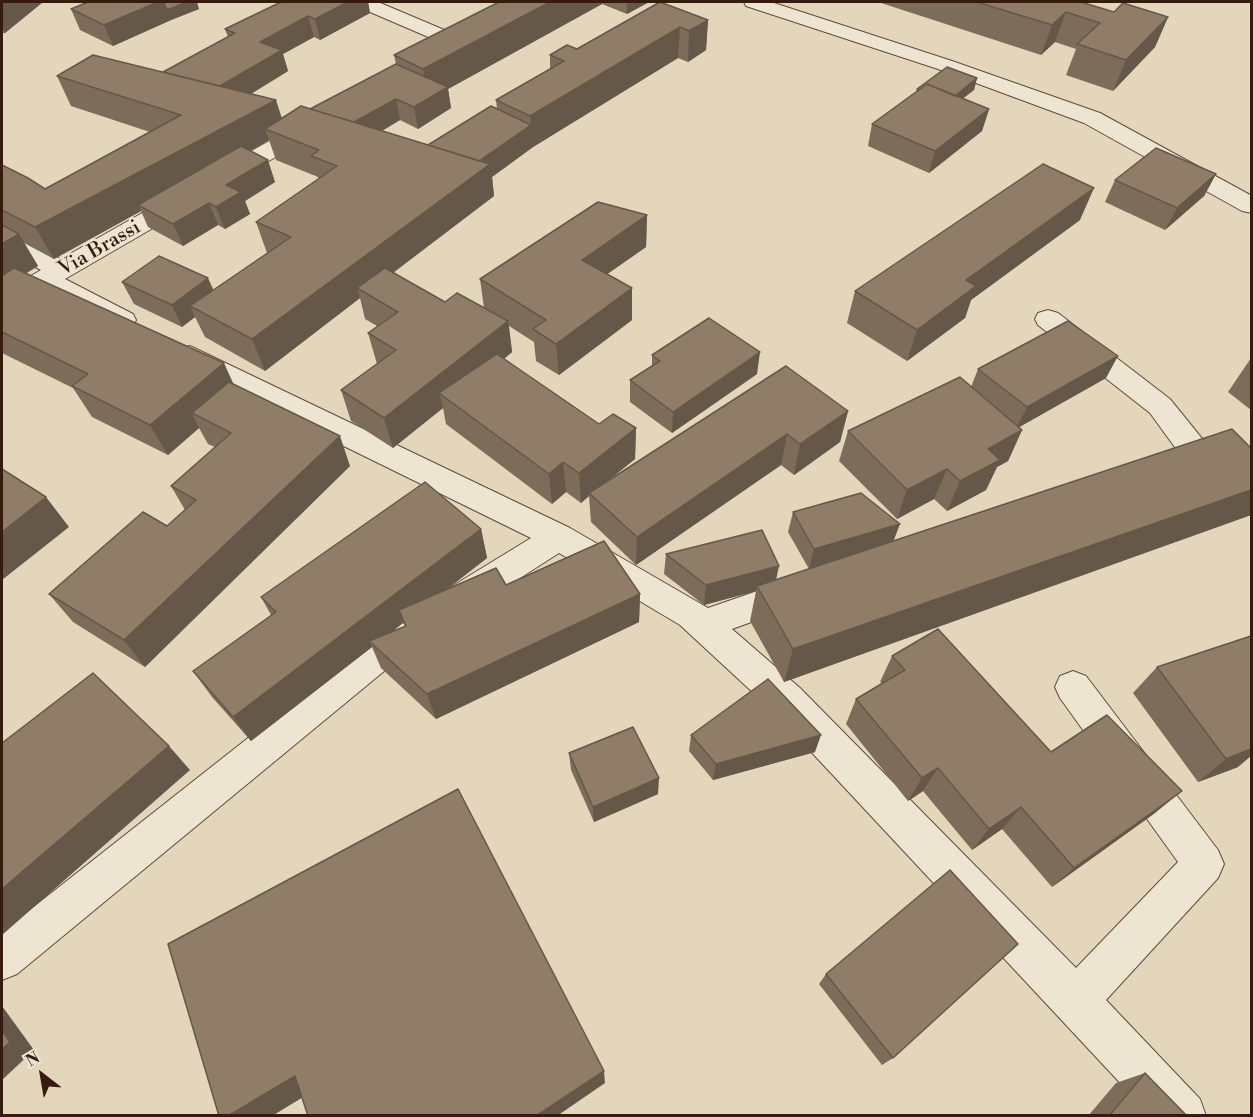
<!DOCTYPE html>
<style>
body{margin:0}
#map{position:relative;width:1253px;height:1117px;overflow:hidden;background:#e3d6ba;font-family:"Libre Bodoni",serif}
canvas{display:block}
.frame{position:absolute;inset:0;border:3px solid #361c0f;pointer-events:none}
.north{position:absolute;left:12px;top:1045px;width:60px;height:60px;-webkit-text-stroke:4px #ede4d2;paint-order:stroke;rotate:329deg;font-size:16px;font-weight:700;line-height:24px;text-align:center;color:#361c0f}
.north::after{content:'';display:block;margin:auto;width:21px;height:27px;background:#361c0f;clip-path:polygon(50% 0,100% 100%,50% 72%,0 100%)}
</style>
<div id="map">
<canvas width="1253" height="1117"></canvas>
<div class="frame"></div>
<div class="north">N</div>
</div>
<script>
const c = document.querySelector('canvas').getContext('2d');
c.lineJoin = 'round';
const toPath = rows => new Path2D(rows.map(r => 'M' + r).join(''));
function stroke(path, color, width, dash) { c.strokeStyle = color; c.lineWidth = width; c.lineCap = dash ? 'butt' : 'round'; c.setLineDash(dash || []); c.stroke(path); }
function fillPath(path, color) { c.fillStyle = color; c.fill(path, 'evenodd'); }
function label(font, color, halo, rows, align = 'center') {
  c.font = font + ' "Libre Bodoni",serif'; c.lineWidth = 4.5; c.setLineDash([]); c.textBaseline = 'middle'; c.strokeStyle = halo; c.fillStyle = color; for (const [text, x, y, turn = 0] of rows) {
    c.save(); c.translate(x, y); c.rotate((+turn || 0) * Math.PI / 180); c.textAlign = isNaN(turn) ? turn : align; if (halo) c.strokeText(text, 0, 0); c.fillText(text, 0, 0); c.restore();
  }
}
const minor = toPath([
 [354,2,378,2,468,40,471,44,468,48,461,50,454,48,356,6,354,2],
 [744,2,771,2,952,61,1100,113,1252,196,1252,213,1242,211,1084,123,938,69,746,6,744,2],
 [309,121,317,123,320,128,317,133,65,279,133,314,136,320,133,326,123,329,113,326,46,290,11,310,2,313,2,293,41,270,2,250,2,232,61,259,301,123,309,121],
 [1048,310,1058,313,1170,399,1204,441,1208,449,1204,457,1193,460,1182,457,1150,413,1038,325,1035,319,1038,313,1048,310],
 [190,346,570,528,708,608,795,578,807,582,812,592,807,602,732,629,800,688,1076,968,1178,862,1060,698,1055,687,1060,676,1073,671,1086,676,1218,850,1224,864,1218,878,1106,1000,1200,1099,1206,1116,1151,1116,774,712,680,625,559,553,475,607,463,611,451,607,446,597,451,587,531,538,246,398,180,363,176,356,180,349,190,346],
 [411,614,423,619,428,629,423,639,17,974,2,980,2,932,399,619,411,614]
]);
stroke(minor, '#614a3a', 2);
fillPath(minor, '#ede4d2');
fillPath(toPath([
 [2,2,43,2,5,33,2,33],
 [281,2,368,2,370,13,320,40,314,37,283,54,288,71,251,94,282,118,310,109,396,64,394,55,499,2,649,2,627,14,602,4,448,89,451,108,418,129,400,120,382,131,428,145,497,109,496,100,550,69,550,55,708,20,706,50,688,62,678,58,533,147,492,177,494,196,393,273,445,302,484,308,480,279,647,215,646,247,607,274,632,320,559,375,536,361,534,342,509,326,512,352,504,359,599,424,636,428,635,459,609,480,848,411,840,442,794,475,781,465,636,565,591,522,589,496,581,503,566,492,552,504,446,424,443,408,393,448,351,421,341,390,377,364,368,333,377,326,365,319,360,298,265,371,205,337,195,317,182,327,134,304,122,282,213,290,267,253,256,222,318,179,318,177,276,160,269,140,250,151,275,182,245,201,250,214,225,229,218,225,183,246,148,227,141,211,54,259,24,243,38,266,26,273,233,384,350,466,145,667,73,622,49,594,167,526,185,510,171,486,215,447,208,444,199,428,168,455,92,417,73,388,2,353,2,165,45,189,150,132,71,106,57,76,163,72,228,37,225,29],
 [878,2,1087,2,1086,4,1114,12,1168,17,1155,47,1113,91,1066,75,1076,49,1055,42,1041,55],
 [71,9,199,9,171,20,113,46,80,30],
 [977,78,974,90,962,99,989,109,982,131,929,173,868,146,872,124,916,92,917,89],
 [1216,174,1204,196,1165,230,1105,202,1115,180],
 [1080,220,971,300,965,318,907,361,847,323,855,291],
 [652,355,757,374,672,433,630,402,630,380,652,366],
 [1251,358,1251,410,1228,392],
 [978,369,1106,378,1019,427,1022,430,1008,461,997,467,986,490,947,511,934,499,897,519,839,461,848,431,971,387],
 [1251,448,1251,515,784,682,750,621,756,591,704,605,664,574,666,554,776,580,809,569,788,532,793,512,894,541],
 [481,529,487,558,446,590,506,585,640,594,639,622,436,719,381,668,372,647,251,741,212,697,193,671,271,615,261,597],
 [403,623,405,626,393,631],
 [892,656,1051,752,1155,813,1052,887,1002,829,972,850,923,791,908,801,846,724,856,699,882,683,880,682],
 [1157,667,1238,767,1198,782,1133,693],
 [691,735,815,752,713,780,689,751],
 [569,753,658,794,594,822,571,770],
 [826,974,893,1058,882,1065,819,984],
 [1145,1073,1187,1116,1088,1116,1116,1083]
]), '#7c6c59');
fillPath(toPath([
 [2,2,43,2,5,33,2,26],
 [158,2,197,2,199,9,171,20,113,46,104,25],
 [348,2,368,2,370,13,320,40,315,19],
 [550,2,602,2,602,4,448,89,451,108,418,129,414,107,428,98,423,69],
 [627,2,649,2,627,14],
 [1066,12,1055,42,1041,55,1052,25],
 [308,16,314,37,283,54,288,71,218,114,211,92,260,42],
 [1168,17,1155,47,1113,91,1126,60],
 [708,20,706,50,688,62,689,31],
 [680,27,678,58,533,147,492,177,494,196,366,293,357,288,360,298,265,371,252,339,470,167,531,125,530,116],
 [977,78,974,90,945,112,948,101],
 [396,99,400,120,349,150,343,128],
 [276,100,286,131,265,129,269,140,145,209,138,205,141,211,54,259,35,227],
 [989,109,982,131,929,173,935,151],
 [268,160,275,182,245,201,250,214,225,229,216,207,226,185],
 [1216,174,1204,196,1165,230,1177,208],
 [1094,188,1080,220,971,300,965,318,907,361,917,330,966,280],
 [209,203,218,225,183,246,173,224],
 [647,215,646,247,583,291,582,260],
 [19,234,38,266,2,288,2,244],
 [208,278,218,300,190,306,195,317,182,327,172,305],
 [632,288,632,320,559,375,556,344],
 [508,321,512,352,451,402,439,393,443,408,393,448,384,418],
 [760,352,757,374,672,433,673,412],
 [1118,356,1106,378,1016,429,1027,407],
 [224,363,238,394,192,413,199,428,168,455,150,425],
 [848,411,840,442,794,475,800,444],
 [636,428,635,459,591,494,589,493,589,496,581,503,579,473],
 [1022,430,1008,461,997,467,986,490,947,511,960,481,988,449],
 [787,434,781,465,636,565,637,537],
 [340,436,350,466,145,667,124,640],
 [563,462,566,492,552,504,549,474],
 [947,469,934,499,897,519,907,490],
 [1251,490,1251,515,784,682,793,649],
 [46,497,69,527,2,580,2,532],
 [900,524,892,545,809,569,814,549],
 [481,529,487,558,404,622,399,610,403,623,374,646,369,641,372,647,251,741,233,717],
 [779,566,775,585,757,586,756,591,704,605,706,585],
 [640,594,639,622,436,719,427,694],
 [821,735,815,752,713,780,716,764],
 [169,746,190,770,2,935,2,889],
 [1251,749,1251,756,1238,767,1198,782,1226,759],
 [938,768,923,791,908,801,922,778],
 [659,778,658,794,594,822,593,807],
 [1182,791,1155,813,1052,887,1074,868],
 [1021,807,1002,829,972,850,989,829],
 [2,1006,34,1050,2,1080],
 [604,1071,605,1083,557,1116,536,1116],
 [295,1076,318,1088,272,1116,228,1116]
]), '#655849');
const building = toPath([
 [88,2,158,2,104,25,71,9,88,2],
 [164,2,187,2,167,10,164,2],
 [281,2,348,2,315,19,308,16,260,42,282,50,220,86,163,72,235,33,225,29,281,2],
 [499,2,550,2,423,69,394,55,499,2],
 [660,2,708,20,689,31,680,27,530,116,496,100,564,61,550,55,567,45,577,49,660,2],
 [977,2,1081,2,1114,12,1123,3,1168,17,1126,60,1077,44,1100,23,1066,12,1052,25,977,2],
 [93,55,276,100,35,227,2,210,2,165,28,178,45,189,181,115,57,76,93,55],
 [396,64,448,87,414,107,396,99,354,122,310,109,396,64],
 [947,67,977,78,955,96,927,84,919,90,917,89,947,67],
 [927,84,989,109,935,151,872,124,927,84],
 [301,106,490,164,252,339,190,306,291,237,256,222,337,166,311,156,319,150,265,129,301,106],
 [491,106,531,125,479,161,428,145,491,106],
 [241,146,268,160,226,185,241,192,216,207,209,203,173,224,138,205,241,146],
 [1156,148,1216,174,1177,208,1115,180,1156,148],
 [1043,164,1094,188,966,280,976,286,917,330,855,291,1043,164],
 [598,202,647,215,582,260,632,288,556,344,533,329,546,320,480,279,598,202],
 [2,225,19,234,2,244,2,225],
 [159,256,208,278,172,305,122,282,159,256],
 [14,268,224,363,150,425,72,386,88,374,2,332,2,276,14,268],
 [385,268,445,302,457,293,508,321,384,418,341,390,396,350,368,333,398,312,357,288,385,268],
 [709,318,760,352,673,412,630,380,660,361,652,355,709,318],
 [1068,321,1118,356,1027,407,978,369,1068,321],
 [497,354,599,424,613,414,636,428,579,473,563,462,549,474,439,393,497,354],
 [786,366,848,411,800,444,787,434,637,537,589,493,786,366],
 [960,377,1022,430,988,449,1000,460,960,481,947,469,907,490,848,431,960,377],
 [229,382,340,436,124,640,49,594,143,512,167,526,196,500,171,486,231,433,192,413,229,382],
 [1232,429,1251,448,1251,490,793,649,757,586,1232,429],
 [2,469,46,497,2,532,2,469],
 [425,482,481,529,233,717,193,671,276,612,261,597,425,482],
 [861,493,900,524,814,549,793,512,861,493],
 [762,530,779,566,706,585,666,554,762,530],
 [604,541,640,594,427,694,369,641,406,626,399,610,496,568,506,585,604,541],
 [938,629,1051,752,1107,715,1182,791,1074,868,1021,807,989,829,938,768,922,778,856,699,905,670,892,656,938,629],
 [1251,636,1251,749,1226,759,1157,667,1251,636],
 [93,673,169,746,2,889,2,743,93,673],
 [768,679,821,735,716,764,691,735,768,679],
 [633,727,659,778,593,807,569,753,633,727],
 [458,789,604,1071,536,1116,308,1116,295,1076,228,1116,219,1116,168,944,458,789],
 [950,870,1018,944,893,1058,826,974,950,870],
 [2,1031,10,1042,2,1049,2,1031],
 [1145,1073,1187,1116,1109,1116,1145,1073]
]);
fillPath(building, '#907d68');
stroke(building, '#655849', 1.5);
label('20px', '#361c0f', '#ede4d2', [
 ["Via Brassi",100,249,-30]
]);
</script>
